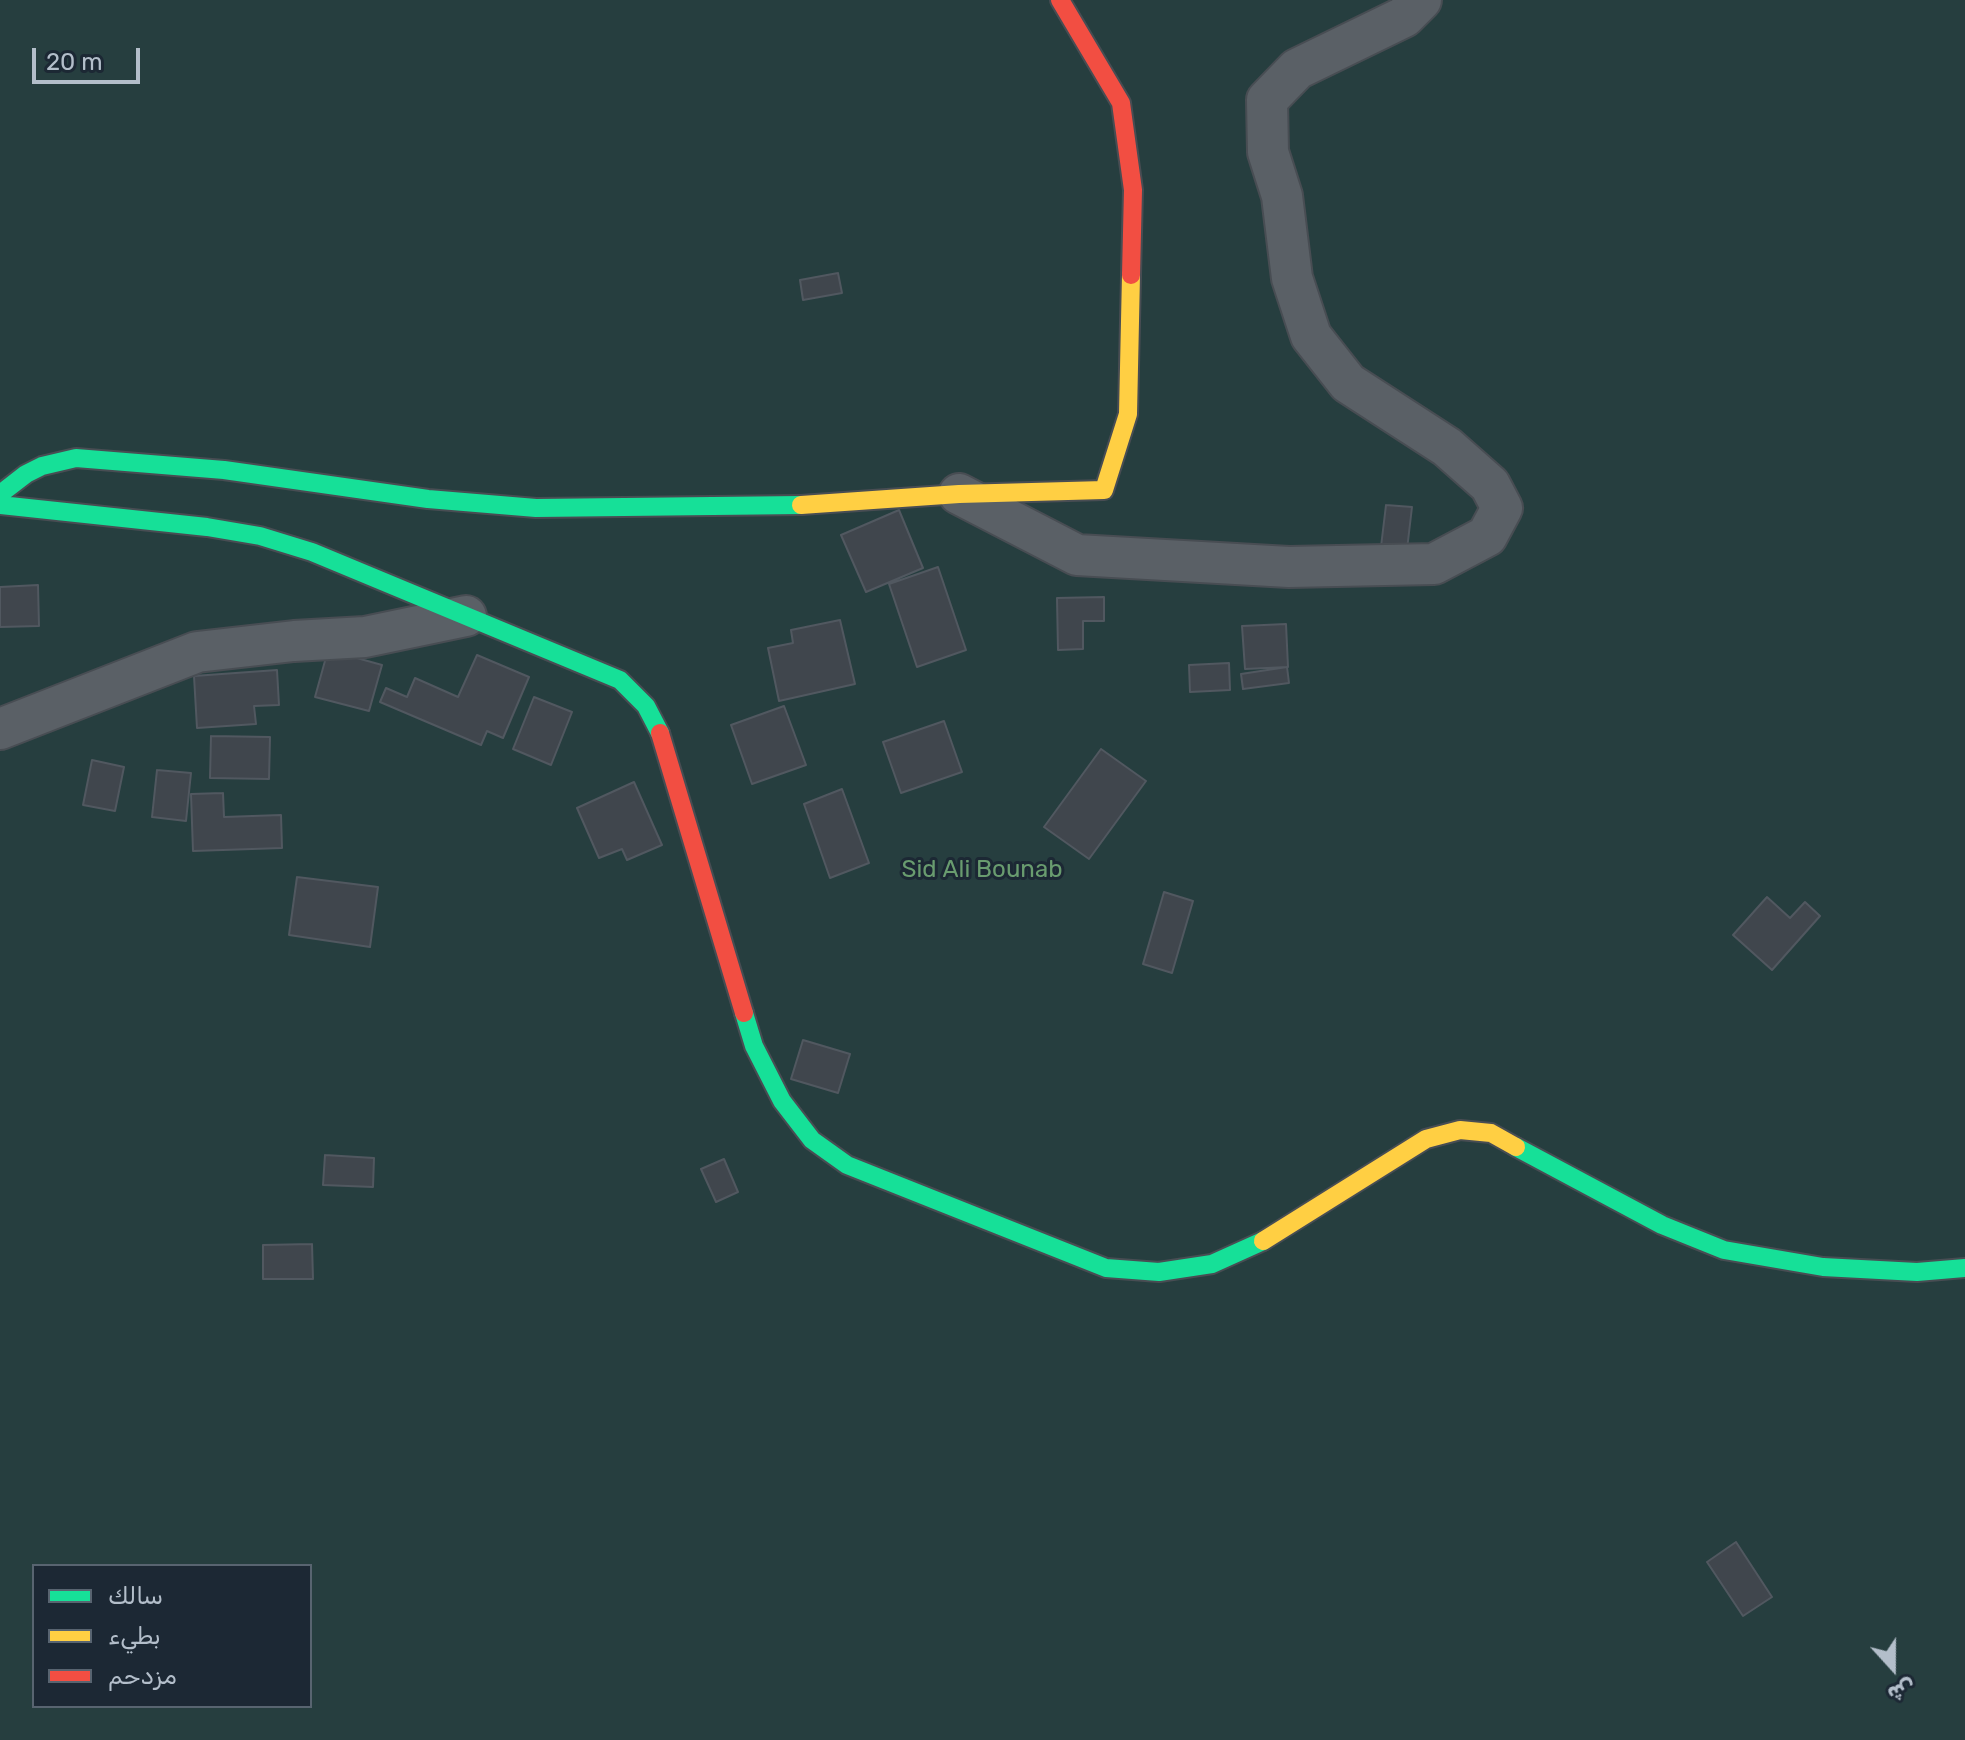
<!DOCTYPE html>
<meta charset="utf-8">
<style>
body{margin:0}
#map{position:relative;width:1965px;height:1740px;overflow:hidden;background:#293139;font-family:Rubik,Cairo,sans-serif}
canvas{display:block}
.legend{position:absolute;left:32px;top:1564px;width:280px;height:144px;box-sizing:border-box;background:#1c2834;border:2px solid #586470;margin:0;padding:10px 14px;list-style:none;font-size:24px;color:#b3beca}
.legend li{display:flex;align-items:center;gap:16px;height:40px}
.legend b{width:40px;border:2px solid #586470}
.north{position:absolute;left:1853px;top:1628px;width:80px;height:80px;-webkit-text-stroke:6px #1c2834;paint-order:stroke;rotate:159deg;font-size:22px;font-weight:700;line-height:32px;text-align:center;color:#b3beca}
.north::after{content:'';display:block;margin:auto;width:28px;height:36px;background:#b3beca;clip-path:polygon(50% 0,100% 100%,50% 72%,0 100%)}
.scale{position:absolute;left:32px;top:48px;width:108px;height:36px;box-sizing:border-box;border:4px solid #b3beca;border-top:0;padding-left:10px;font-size:24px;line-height:28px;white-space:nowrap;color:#b3beca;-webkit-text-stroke:6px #1c2834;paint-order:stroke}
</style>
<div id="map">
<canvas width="1965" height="1740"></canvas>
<ul class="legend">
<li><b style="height:10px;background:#16e098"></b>سالك</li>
<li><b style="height:10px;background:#ffcf43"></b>بطيء</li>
<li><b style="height:10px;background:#f24e42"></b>مزدحم</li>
</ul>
<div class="north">ش</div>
<div class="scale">20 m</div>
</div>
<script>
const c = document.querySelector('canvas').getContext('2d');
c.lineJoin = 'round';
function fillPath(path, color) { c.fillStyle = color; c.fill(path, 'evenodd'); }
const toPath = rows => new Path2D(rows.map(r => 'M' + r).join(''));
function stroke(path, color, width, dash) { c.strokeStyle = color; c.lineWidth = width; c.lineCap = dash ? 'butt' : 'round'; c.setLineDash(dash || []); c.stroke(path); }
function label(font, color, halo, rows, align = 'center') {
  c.font = font + ' Rubik,sans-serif'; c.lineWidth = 6; c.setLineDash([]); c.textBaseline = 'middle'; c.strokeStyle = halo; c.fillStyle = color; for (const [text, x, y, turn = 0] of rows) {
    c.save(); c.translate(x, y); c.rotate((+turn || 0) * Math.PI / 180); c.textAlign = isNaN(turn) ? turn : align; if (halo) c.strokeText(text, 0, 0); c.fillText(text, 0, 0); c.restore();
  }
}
fillPath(toPath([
 [0,0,1965,0,1965,1740,0,1740],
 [34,1566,310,1566,310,1706,34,1706]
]), '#263e3f');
const building = toPath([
 [838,273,842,293,803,300,800,280,838,273],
 [1386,505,1412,507,1406,558,1380,555,1386,505],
 [899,510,923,568,866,592,841,535,899,510],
 [938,567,966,650,917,667,889,584,938,567],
 [38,585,39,626,0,627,0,587,38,585],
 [1104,597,1104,621,1083,621,1083,649,1058,650,1057,598,1104,597],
 [840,620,855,684,779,701,768,648,793,643,791,630,840,620],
 [1286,624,1288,667,1245,669,1242,626,1286,624],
 [328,650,382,665,369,711,315,697,328,650],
 [477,655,529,677,503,738,487,731,481,745,380,702,386,688,407,697,415,678,458,697,477,655],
 [1229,663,1230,690,1190,692,1189,665,1229,663],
 [1287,667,1289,683,1243,689,1241,674,1287,667],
 [277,670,279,705,254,706,256,724,197,728,194,676,277,670],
 [534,697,572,712,551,765,513,749,534,697],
 [784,706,806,765,752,784,731,725,784,706],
 [944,721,962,772,901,793,883,742,944,721],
 [211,736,270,737,269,779,210,778,211,736],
 [1101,749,1146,781,1089,859,1044,827,1101,749],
 [92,760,124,767,115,811,83,805,92,760],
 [157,770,191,773,186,821,152,817,157,770],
 [634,782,662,845,627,860,622,849,599,858,577,808,634,782],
 [842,789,869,863,830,878,804,804,842,789],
 [223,793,224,817,281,815,282,848,193,851,191,794,223,793],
 [297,877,378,887,370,947,289,935,297,877],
 [1164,892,1193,901,1172,973,1143,964,1164,892],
 [1767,897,1790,918,1805,902,1820,916,1772,970,1733,935,1767,897],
 [803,1040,850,1054,838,1093,791,1079,803,1040],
 [325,1155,374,1158,373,1187,323,1185,325,1155],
 [724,1159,738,1192,716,1202,701,1169,724,1159],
 [312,1244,313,1279,263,1279,263,1245,312,1244],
 [1736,1542,1772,1597,1743,1616,1707,1562,1736,1542]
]);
fillPath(building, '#40464d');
stroke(building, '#515860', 2);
const street = toPath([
 [959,494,1077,555,1289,567,1434,564,1487,536,1502,508,1490,485,1447,447,1348,383,1311,336,1292,278,1282,196,1268,152,1267,100,1297,69,1404,17,1421,0],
 [0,729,197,652,294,641,365,637,466,616]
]);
const fast = toPath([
 [0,494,26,474,42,466,76,458,224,470,428,499,536,508,801,505],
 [0,505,207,527,260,536,312,552,620,680,646,706,660,733],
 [744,1013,754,1046,782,1101,812,1140,847,1165,1106,1268,1159,1272,1212,1264,1263,1241],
 [1516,1147,1662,1225,1724,1250,1823,1267,1917,1272,1965,1268]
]);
const slow = toPath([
 [801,505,959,494,1104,490,1128,414,1131,275],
 [1263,1241,1426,1139,1460,1130,1491,1133,1516,1147]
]);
const jam = toPath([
 [1060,0,1121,103,1133,190,1131,275],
 [660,733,744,1013]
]);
stroke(street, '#484d53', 44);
stroke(fast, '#484d53', 22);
stroke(slow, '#484d53', 22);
stroke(jam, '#484d53', 22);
stroke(street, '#5a6066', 40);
stroke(fast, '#16e098', 18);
stroke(slow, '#ffcf43', 18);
stroke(jam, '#f24e42', 18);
label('24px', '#699c6f', '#1c2834', [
 ["Sid Ali Bounab",982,870]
]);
</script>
